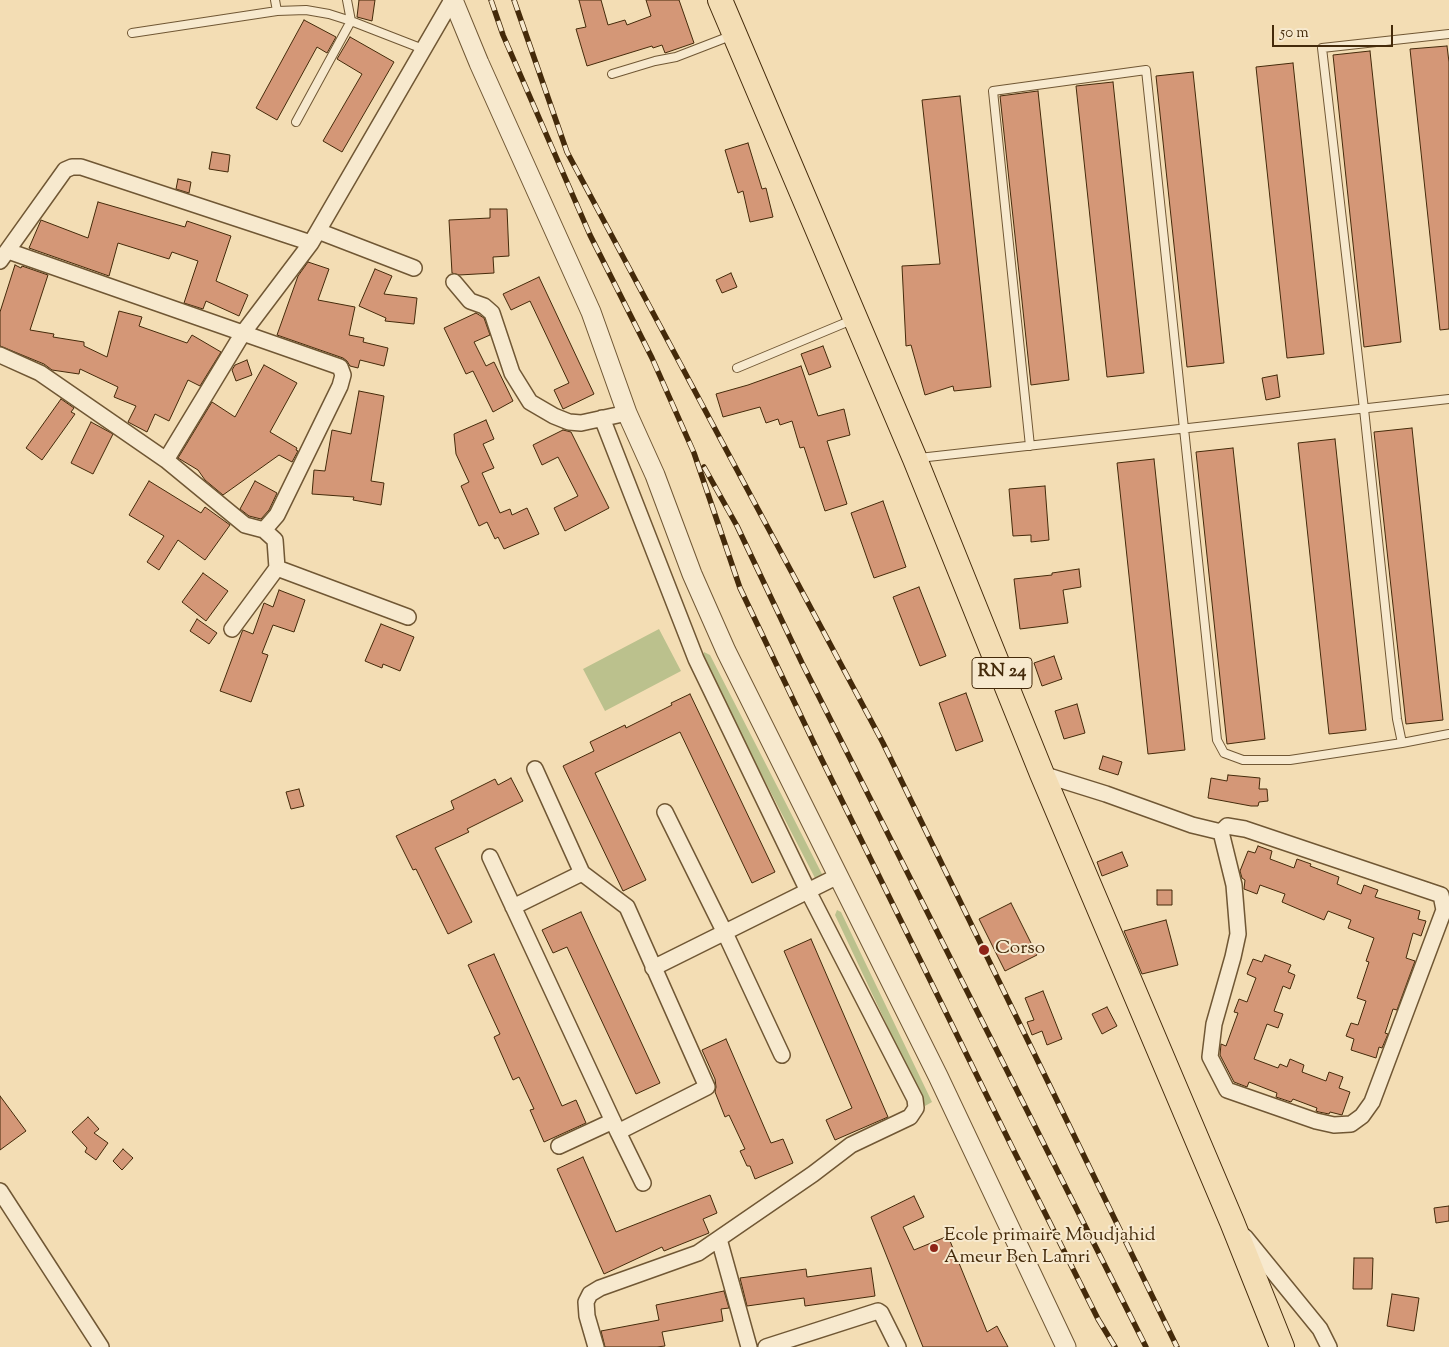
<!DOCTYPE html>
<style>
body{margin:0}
#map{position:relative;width:1449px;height:1347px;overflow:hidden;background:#f3ddb4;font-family:"Sorts Mill Goudy",serif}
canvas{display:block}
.scale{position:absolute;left:1272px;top:25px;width:121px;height:22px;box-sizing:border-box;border:2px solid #442a0a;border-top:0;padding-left:6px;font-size:15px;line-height:18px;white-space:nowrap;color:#442a0a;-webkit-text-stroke:4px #f7e9ce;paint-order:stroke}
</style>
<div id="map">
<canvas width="1449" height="1347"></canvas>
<div class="scale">50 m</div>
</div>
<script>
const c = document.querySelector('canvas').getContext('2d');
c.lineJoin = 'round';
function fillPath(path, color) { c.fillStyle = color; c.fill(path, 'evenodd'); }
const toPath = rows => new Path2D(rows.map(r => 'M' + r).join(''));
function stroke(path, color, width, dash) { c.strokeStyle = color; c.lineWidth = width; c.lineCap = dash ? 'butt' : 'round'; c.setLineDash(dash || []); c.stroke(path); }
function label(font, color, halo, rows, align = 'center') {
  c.font = font + ' "Sorts Mill Goudy",serif'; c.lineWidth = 4; c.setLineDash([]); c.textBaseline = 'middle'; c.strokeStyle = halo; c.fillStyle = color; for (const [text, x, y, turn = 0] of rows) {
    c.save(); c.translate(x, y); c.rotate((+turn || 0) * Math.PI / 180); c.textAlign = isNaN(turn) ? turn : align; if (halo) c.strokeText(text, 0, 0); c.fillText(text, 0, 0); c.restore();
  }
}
fillPath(toPath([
 [659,629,681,671,605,711,583,669],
 [704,652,710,655,822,874,822,877,816,880,702,659],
 [837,910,841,912,932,1102,925,1106,835,915]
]), '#bbc18d');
const building = toPath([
 [359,0,375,0,372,21,357,17,359,0],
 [579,0,601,0,608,25,625,20,627,25,651,16,646,0,679,0,694,43,665,53,662,45,653,48,652,46,587,66,576,29,586,27,579,0],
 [304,20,336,37,327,53,317,47,277,120,256,108,304,20],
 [350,37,394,62,342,152,323,141,362,74,337,59,350,37],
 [1447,46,1449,62,1449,329,1440,330,1410,49,1447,46],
 [1370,51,1401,342,1364,347,1333,55,1370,51],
 [1293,63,1324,354,1287,358,1256,67,1293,63],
 [1193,72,1224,363,1187,367,1156,76,1193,72],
 [1113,82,1144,373,1107,377,1076,86,1113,82],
 [1038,91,1069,380,1031,385,1000,96,1038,91],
 [960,96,991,387,954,391,953,386,925,395,911,345,906,346,902,266,940,264,922,100,960,96],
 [748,143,762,189,766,188,773,217,750,222,743,191,738,193,725,150,748,143],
 [212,152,230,155,228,172,209,169,212,152],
 [178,179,191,182,189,193,176,189,178,179],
 [98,202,185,227,187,221,231,236,216,281,248,295,239,316,206,301,203,309,184,303,198,261,172,252,169,259,118,243,109,276,29,248,41,220,88,238,98,202],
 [490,209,507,209,509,256,493,257,494,273,459,275,452,273,449,220,490,218,490,209],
 [308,262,329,269,318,300,355,307,349,335,364,338,363,342,388,348,384,366,360,360,358,368,350,366,347,361,343,358,277,335,298,276,308,262],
 [15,265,21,268,22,266,48,275,30,330,54,334,53,337,84,342,84,346,107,357,119,311,142,317,139,326,187,343,192,335,221,352,200,386,188,380,169,421,155,414,147,432,128,422,136,406,114,397,118,387,80,369,79,374,52,370,44,364,0,346,0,312,15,265],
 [375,269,392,276,384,294,417,298,414,324,385,321,386,318,359,306,375,269],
 [731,273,737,287,722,293,716,280,731,273],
 [539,277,594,394,563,409,554,390,569,383,530,301,511,310,503,294,539,277],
 [476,313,484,318,490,335,474,342,486,366,494,362,513,401,493,412,473,371,466,374,444,328,476,313],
 [823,346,831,367,809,375,801,354,823,346],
 [247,360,252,375,236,381,232,370,235,365,247,360],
 [264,365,297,383,270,432,297,448,296,450,298,451,292,462,279,455,223,495,205,480,198,470,178,458,212,402,235,417,264,365],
 [801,366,818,416,844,409,850,435,827,441,847,504,825,511,804,447,800,448,792,421,780,425,778,419,766,423,760,407,723,417,716,394,748,385,801,366],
 [1277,375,1280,397,1266,400,1262,378,1277,375],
 [359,391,384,396,371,481,384,483,381,505,353,500,354,497,312,494,314,470,325,471,332,430,351,434,359,391],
 [61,399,74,408,71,412,75,414,42,460,26,448,61,399],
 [486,420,494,439,483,444,494,468,482,473,500,513,510,509,512,515,527,508,539,534,504,549,498,537,495,539,487,522,479,526,461,486,469,482,456,454,454,434,486,420],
 [91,422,113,434,93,474,71,463,91,422],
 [1412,428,1443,720,1406,724,1374,432,1412,428],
 [563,430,571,432,609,508,565,531,554,508,578,496,558,457,542,465,533,445,563,430],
 [1335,439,1366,730,1329,734,1298,443,1335,439],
 [1233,448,1265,739,1227,744,1196,452,1233,448],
 [1154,459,1185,750,1148,754,1117,463,1154,459],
 [149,481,201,513,205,507,230,525,205,560,178,540,159,570,147,562,164,536,129,515,149,481],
 [255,481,277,493,269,510,261,519,249,516,240,509,255,481],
 [1045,486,1049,540,1031,542,1031,535,1013,536,1009,489,1045,486],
 [883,501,906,567,874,578,851,513,883,501],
 [1079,569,1081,587,1063,590,1068,623,1020,629,1014,579,1052,575,1052,573,1079,569],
 [203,573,228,591,206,621,182,602,203,573],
 [919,587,946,656,920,666,893,597,919,587],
 [279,590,305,600,294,632,273,625,262,653,268,655,251,702,220,691,242,632,243,630,253,634,264,603,273,607,279,590],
 [197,619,217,633,209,644,190,631,197,619],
 [381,624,414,637,400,671,383,664,382,668,365,661,381,624],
 [1054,656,1062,679,1042,686,1034,663,1054,656],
 [966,693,983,741,956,751,939,703,966,693],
 [690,694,775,872,752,883,680,732,595,773,646,880,623,891,563,766,594,751,590,742,625,725,626,728,672,705,671,703,690,694],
 [1077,704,1085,733,1064,739,1055,711,1077,704],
 [1103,756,1122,762,1118,775,1099,769,1103,756],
 [1228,775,1260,778,1259,789,1267,789,1268,801,1259,802,1258,806,1251,806,1208,798,1211,778,1227,781,1228,775],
 [511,778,523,801,467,829,469,832,435,848,472,922,448,934,416,869,413,870,396,836,454,809,451,801,495,779,498,785,511,778],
 [299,789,304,806,291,809,286,792,299,789],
 [1258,846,1272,851,1270,859,1294,868,1297,859,1311,864,1310,866,1339,877,1337,884,1361,894,1364,885,1378,890,1375,897,1420,911,1418,919,1426,921,1421,936,1413,933,1406,958,1415,961,1397,1010,1393,1009,1385,1033,1388,1034,1382,1048,1379,1047,1376,1058,1351,1050,1354,1039,1346,1036,1351,1023,1358,1025,1366,1001,1357,998,1369,962,1366,961,1374,938,1348,928,1351,920,1328,911,1324,920,1282,902,1285,894,1260,885,1257,894,1244,889,1245,880,1242,878,1240,871,1248,851,1255,853,1258,846],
 [1122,852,1128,866,1102,876,1097,862,1122,852],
 [1157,890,1172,890,1172,905,1157,905,1157,890],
 [1011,903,1037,955,1005,971,979,919,1011,903],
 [581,912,660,1083,636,1094,567,947,553,953,542,930,581,912],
 [1166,920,1178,965,1142,974,1124,931,1166,920],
 [811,939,888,1117,835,1140,826,1120,852,1108,784,951,811,939],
 [494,954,562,1106,576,1100,586,1123,544,1142,530,1110,534,1109,519,1077,513,1080,494,1037,500,1034,468,965,494,954],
 [1265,955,1291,965,1288,972,1295,975,1290,989,1283,986,1274,1011,1283,1014,1278,1028,1267,1024,1254,1059,1278,1068,1280,1064,1287,1067,1290,1059,1304,1065,1302,1072,1326,1081,1329,1072,1343,1077,1339,1088,1350,1092,1342,1115,1330,1112,1329,1114,1319,1112,1316,1111,1317,1108,1293,1099,1291,1102,1276,1097,1277,1093,1249,1082,1247,1087,1234,1082,1220,1055,1221,1044,1226,1046,1238,1013,1234,1012,1239,999,1247,1002,1256,978,1247,974,1253,959,1262,962,1265,955],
 [1043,991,1062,1039,1047,1045,1042,1031,1032,1035,1027,1022,1034,1020,1025,998,1043,991],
 [1107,1007,1117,1026,1102,1034,1092,1014,1107,1007],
 [726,1039,771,1143,783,1139,793,1163,755,1179,750,1166,747,1166,740,1151,745,1149,729,1115,725,1117,715,1092,716,1087,715,1079,702,1050,726,1039],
 [0,1096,26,1131,0,1150,0,1096],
 [88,1117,99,1129,94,1133,108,1143,96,1160,85,1152,87,1148,72,1132,88,1117],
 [123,1149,133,1158,122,1170,113,1161,123,1149],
 [583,1157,616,1232,710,1195,717,1213,703,1219,709,1233,664,1251,662,1247,604,1274,557,1169,583,1157],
 [914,1196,924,1217,903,1227,914,1250,948,1236,987,1332,997,1326,1008,1347,923,1347,871,1217,914,1196],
 [1449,1206,1449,1221,1436,1223,1434,1208,1449,1206],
 [1354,1258,1373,1258,1372,1289,1353,1289,1354,1258],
 [871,1268,875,1296,805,1306,804,1298,747,1306,740,1278,806,1269,807,1277,871,1268],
 [724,1291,729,1308,721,1309,723,1321,662,1332,665,1346,657,1347,605,1347,601,1331,659,1320,656,1305,724,1291],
 [1392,1294,1419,1298,1414,1331,1387,1326,1392,1294]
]);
fillPath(building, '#d49777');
stroke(building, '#442a0a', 1);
const service = toPath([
 [275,0,277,11],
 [132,33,277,11,306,10,329,14,351,21,423,49],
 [612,74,655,61,676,57,733,35],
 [296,122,351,21,347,0],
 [737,368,852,320],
 [1030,446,993,91,1146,70,1217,740,1224,753,1243,760,1290,760,1402,743,1449,734],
 [919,458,1449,399],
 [1402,743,1397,719,1364,409,1322,48,1449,34]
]);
const minor = toPath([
 [318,231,414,268],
 [0,261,65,170,72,167,81,167,311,243,452,0],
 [454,282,470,301,484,306,492,313,512,373,530,402,554,416,569,422,581,423,627,413],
 [0,355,40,373,166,460,245,525,264,530,277,515,340,386,343,375,340,367,8,251],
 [166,460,243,333,311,243],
 [277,568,408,617],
 [232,629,277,568,275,540,264,530],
 [535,769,582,873],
 [1042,774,1106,794,1192,825,1221,832],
 [665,812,725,933,782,1055],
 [1227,826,1245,829,1441,895,1444,910,1372,1102,1362,1116,1351,1124,1334,1125,1316,1121,1227,1090,1210,1057,1214,1024,1233,957,1238,934,1234,885,1221,832,1227,826],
 [490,857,618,1132,707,1087,627,907,582,873,513,907],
 [653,968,838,876],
 [618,1132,643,1183],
 [559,1146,613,1121],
 [0,1191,101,1347],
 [1245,1237,1320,1329,1329,1347],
 [719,1239,749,1347],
 [596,1347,587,1316,586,1302,590,1294,600,1288,698,1253,813,1174,851,1145,910,1117,916,1108,915,1099,808,891,696,659,602,418],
 [766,1347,878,1311,881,1313,898,1347]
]);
const tertiary = toPath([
 [453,0,479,63,591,312,627,413,655,475,692,574,726,651,938,1076,1066,1347]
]);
const primary = toPath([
 [720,0,915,459,1042,774,1232,1222,1282,1347]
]);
stroke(service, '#705734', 10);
stroke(minor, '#705734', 18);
stroke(tertiary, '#705734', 21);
stroke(primary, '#442a0a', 26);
stroke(service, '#f7e9ce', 8);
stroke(minor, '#f7e9ce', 15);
stroke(tertiary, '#f7e9ce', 19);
stroke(primary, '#f3ddb4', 24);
const rail = toPath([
 [491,0,503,35,590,235,652,358,694,453,740,588,820,756,1012,1147,1098,1319,1115,1347],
 [514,0,567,152,883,743,1177,1347],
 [704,467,737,526,802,663,1146,1347]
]);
stroke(rail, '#442a0a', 5.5);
stroke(rail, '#f7e9ce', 4, [11]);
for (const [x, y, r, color] of [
 [984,950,6,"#8f2418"],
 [934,1248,5,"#8f2418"]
]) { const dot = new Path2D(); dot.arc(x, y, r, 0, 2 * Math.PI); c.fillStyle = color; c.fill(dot); stroke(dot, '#f7e9ce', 2); }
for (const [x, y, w] of [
 [1002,673,60]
]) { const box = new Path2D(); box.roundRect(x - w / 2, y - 15.5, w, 31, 4); c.fillStyle = '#f7e9ce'; c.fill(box); stroke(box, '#442a0a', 1); }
label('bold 18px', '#442a0a', null, [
 ["RN 24",1002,673]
]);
label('19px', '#442a0a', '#f7e9ce', [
 ["Corso",995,950],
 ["Ecole primaire Moudjahid",944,1237],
 ["Ameur Ben Lamri",944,1259]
], 'left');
</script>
